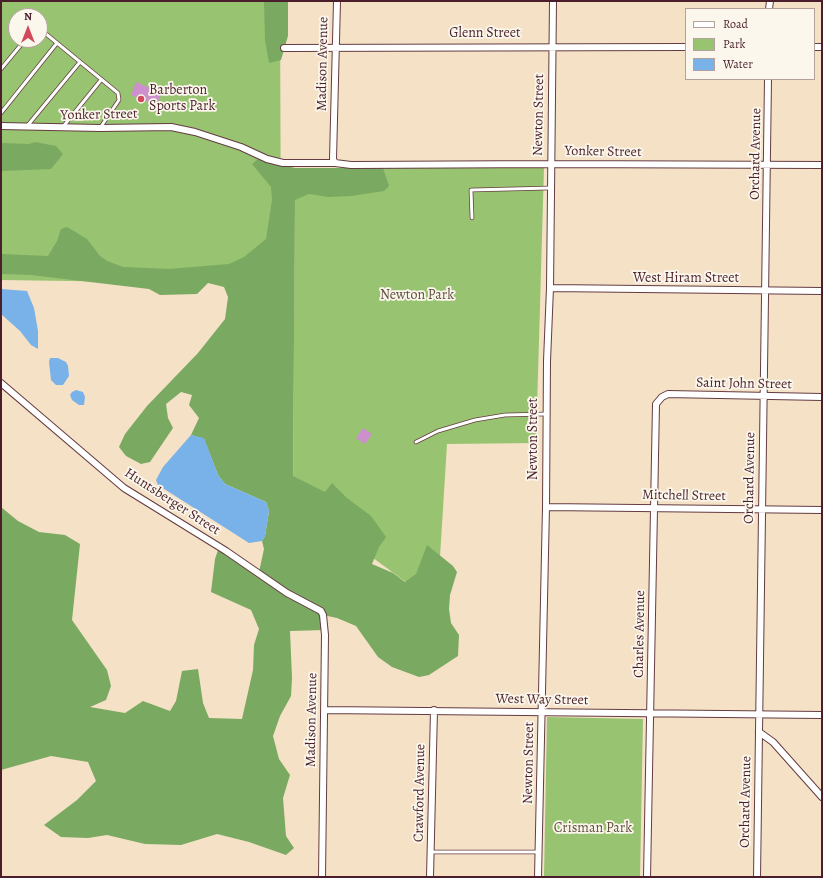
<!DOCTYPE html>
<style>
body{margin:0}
#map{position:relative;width:823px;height:878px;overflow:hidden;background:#f5e1c6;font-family:Alegreya,serif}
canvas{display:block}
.frame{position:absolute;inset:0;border:2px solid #4a1f2b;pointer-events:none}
.legend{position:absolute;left:685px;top:8px;width:130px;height:72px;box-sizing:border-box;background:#fbf7ec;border:1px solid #b4a19f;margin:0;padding:5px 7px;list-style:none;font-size:12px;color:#4a1f2b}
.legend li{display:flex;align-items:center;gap:8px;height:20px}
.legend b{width:20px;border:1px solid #b4a19f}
.north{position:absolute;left:8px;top:8px;width:40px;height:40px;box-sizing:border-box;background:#fbf7ec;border:1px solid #b4a19f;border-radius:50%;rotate:0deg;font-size:11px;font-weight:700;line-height:16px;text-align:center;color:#4a1f2b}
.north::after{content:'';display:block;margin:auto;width:14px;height:18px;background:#d1495b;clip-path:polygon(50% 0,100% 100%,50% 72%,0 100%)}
</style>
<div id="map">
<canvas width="823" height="878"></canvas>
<div class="frame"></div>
<ul class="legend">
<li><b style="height:5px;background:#fff"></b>Road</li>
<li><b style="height:11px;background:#98c370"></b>Park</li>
<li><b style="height:11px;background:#79b2e9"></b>Water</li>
</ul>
<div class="north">N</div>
</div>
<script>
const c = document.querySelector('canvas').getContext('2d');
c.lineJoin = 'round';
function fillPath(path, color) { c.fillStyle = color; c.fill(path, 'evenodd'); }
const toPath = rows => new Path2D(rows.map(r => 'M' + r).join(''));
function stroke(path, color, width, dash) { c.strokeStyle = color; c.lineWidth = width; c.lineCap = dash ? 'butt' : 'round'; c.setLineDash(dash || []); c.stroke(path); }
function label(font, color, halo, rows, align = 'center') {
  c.font = font + ' Alegreya,serif'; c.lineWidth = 3.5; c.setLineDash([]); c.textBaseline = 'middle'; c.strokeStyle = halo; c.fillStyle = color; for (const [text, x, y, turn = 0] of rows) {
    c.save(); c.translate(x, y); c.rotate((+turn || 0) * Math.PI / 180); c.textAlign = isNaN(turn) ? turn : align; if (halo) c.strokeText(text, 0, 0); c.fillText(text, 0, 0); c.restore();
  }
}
fillPath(toPath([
 [1,1,280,1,281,284,1,280],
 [16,16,40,16,40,40,16,40],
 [295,168,544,168,536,443,447,444,437,605,293,499],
 [547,717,643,719,640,877,544,877]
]), '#98c370');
fillPath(toPath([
 [264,1,288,1,288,36,281,60,269,63,265,40],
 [35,142,56,146,63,154,51,169,1,171,1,143,29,144],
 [258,159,295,168,383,168,389,186,384,191,351,196,328,197,309,194,295,200,293,476,325,492,332,483,347,498,371,516,386,537,379,547,372,564,393,573,405,582,416,574,427,545,453,566,457,572,450,595,449,609,451,623,459,635,458,656,429,675,419,677,392,667,378,657,356,626,337,618,323,615,325,630,290,631,292,678,291,696,280,716,273,736,279,759,290,775,283,798,286,836,294,848,286,855,249,842,217,834,181,845,145,844,107,835,88,838,61,837,44,825,77,800,96,781,88,762,51,756,1,770,1,507,18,521,39,532,65,535,80,544,72,620,107,670,111,686,106,700,90,707,125,713,143,701,170,711,176,701,182,671,198,669,203,703,209,718,242,719,253,670,254,645,259,629,251,610,211,592,215,559,219,547,259,572,264,549,262,541,265,536,269,511,266,502,225,484,218,475,204,439,191,435,199,418,189,405,192,395,181,392,166,404,168,418,173,428,150,462,141,464,126,456,119,447,125,434,147,406,198,353,225,319,228,297,224,287,208,283,197,294,160,295,149,289,31,275,1,274,1,254,48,256,57,241,61,229,67,227,87,239,100,256,107,261,123,267,169,269,229,264,244,257,266,239,272,200,271,187,252,164]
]), '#7aa962');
fillPath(toPath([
 [1,289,27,291,34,308,38,331,38,349,31,345,20,331,1,314],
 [50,358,58,358,66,362,68,366,69,376,63,385,56,385,51,380,49,362],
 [76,390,83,392,85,397,84,405,79,405,72,400,70,395,72,392],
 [191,435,204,438,218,475,225,484,266,502,269,511,265,536,262,541,249,543,158,485,156,480,163,467]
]), '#79b2e9');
fillPath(toPath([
 [136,82,162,93,156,105,131,95],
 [363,428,372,434,365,444,356,438]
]), '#cd90cd');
const service = toPath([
 [40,29,118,93,119,100,100,128],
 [1,69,25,40],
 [1,113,57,43],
 [28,125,80,62],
 [62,128,101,80],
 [472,218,471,190,550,188],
 [416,442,438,431,475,420,505,415,546,414],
 [431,852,539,852]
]);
const minor = toPath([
 [337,1,333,159,335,163,351,165,551,164,822,165],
 [769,9,770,1],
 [814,47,822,47],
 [284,48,686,47],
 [1,126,100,128,171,127,195,132,241,147,267,159,283,163,335,163],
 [550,288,822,291],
 [1,383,124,488,226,551,287,593,321,611,323,615,325,635,322,877],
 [546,507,822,510],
 [325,710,822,715],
 [759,732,773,742,822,797],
 [430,877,434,710],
 [538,877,546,507,547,361,550,288,553,1],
 [647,877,656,404,662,397,668,394,822,397],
 [757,877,768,79]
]);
stroke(service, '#643c42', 4.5);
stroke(minor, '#643c42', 8);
stroke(service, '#fff', 3);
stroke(minor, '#fff', 6);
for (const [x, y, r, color] of [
 [141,99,4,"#d1495b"]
]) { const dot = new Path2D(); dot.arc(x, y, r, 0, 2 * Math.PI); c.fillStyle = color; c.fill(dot); stroke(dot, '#fbf7ec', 1.5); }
label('14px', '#4a1f2b', '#fbf7ec', [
 ["Glenn Street",485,34],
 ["Madison Avenue",323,64,-89],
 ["Yonker Street",99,115,-1],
 ["Newton Street",539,115,-89],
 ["Yonker Street",603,152,1],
 ["Orchard Avenue",756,154,-89],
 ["West Hiram Street",686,279],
 ["Saint John Street",744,384,1],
 ["Newton Street",534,439,-90],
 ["Orchard Avenue",750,478,-89],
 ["Mitchell Street",684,496,1],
 ["Huntsberger Street",172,502,33],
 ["Charles Avenue",640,634,-89],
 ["West Way Street",542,700,1],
 ["Madison Avenue",312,720,-89],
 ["Newton Street",529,763,-89],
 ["Crawford Avenue",420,793,-89],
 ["Orchard Avenue",746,802,-89]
]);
label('14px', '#4a1f2b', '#fbf7ec', [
 ["Barberton",149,91],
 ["Sports Park",149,107]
], 'left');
label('14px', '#615040', '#fbf7ec', [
 ["Newton Park",417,296],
 ["Crisman Park",593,829]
]);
</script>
